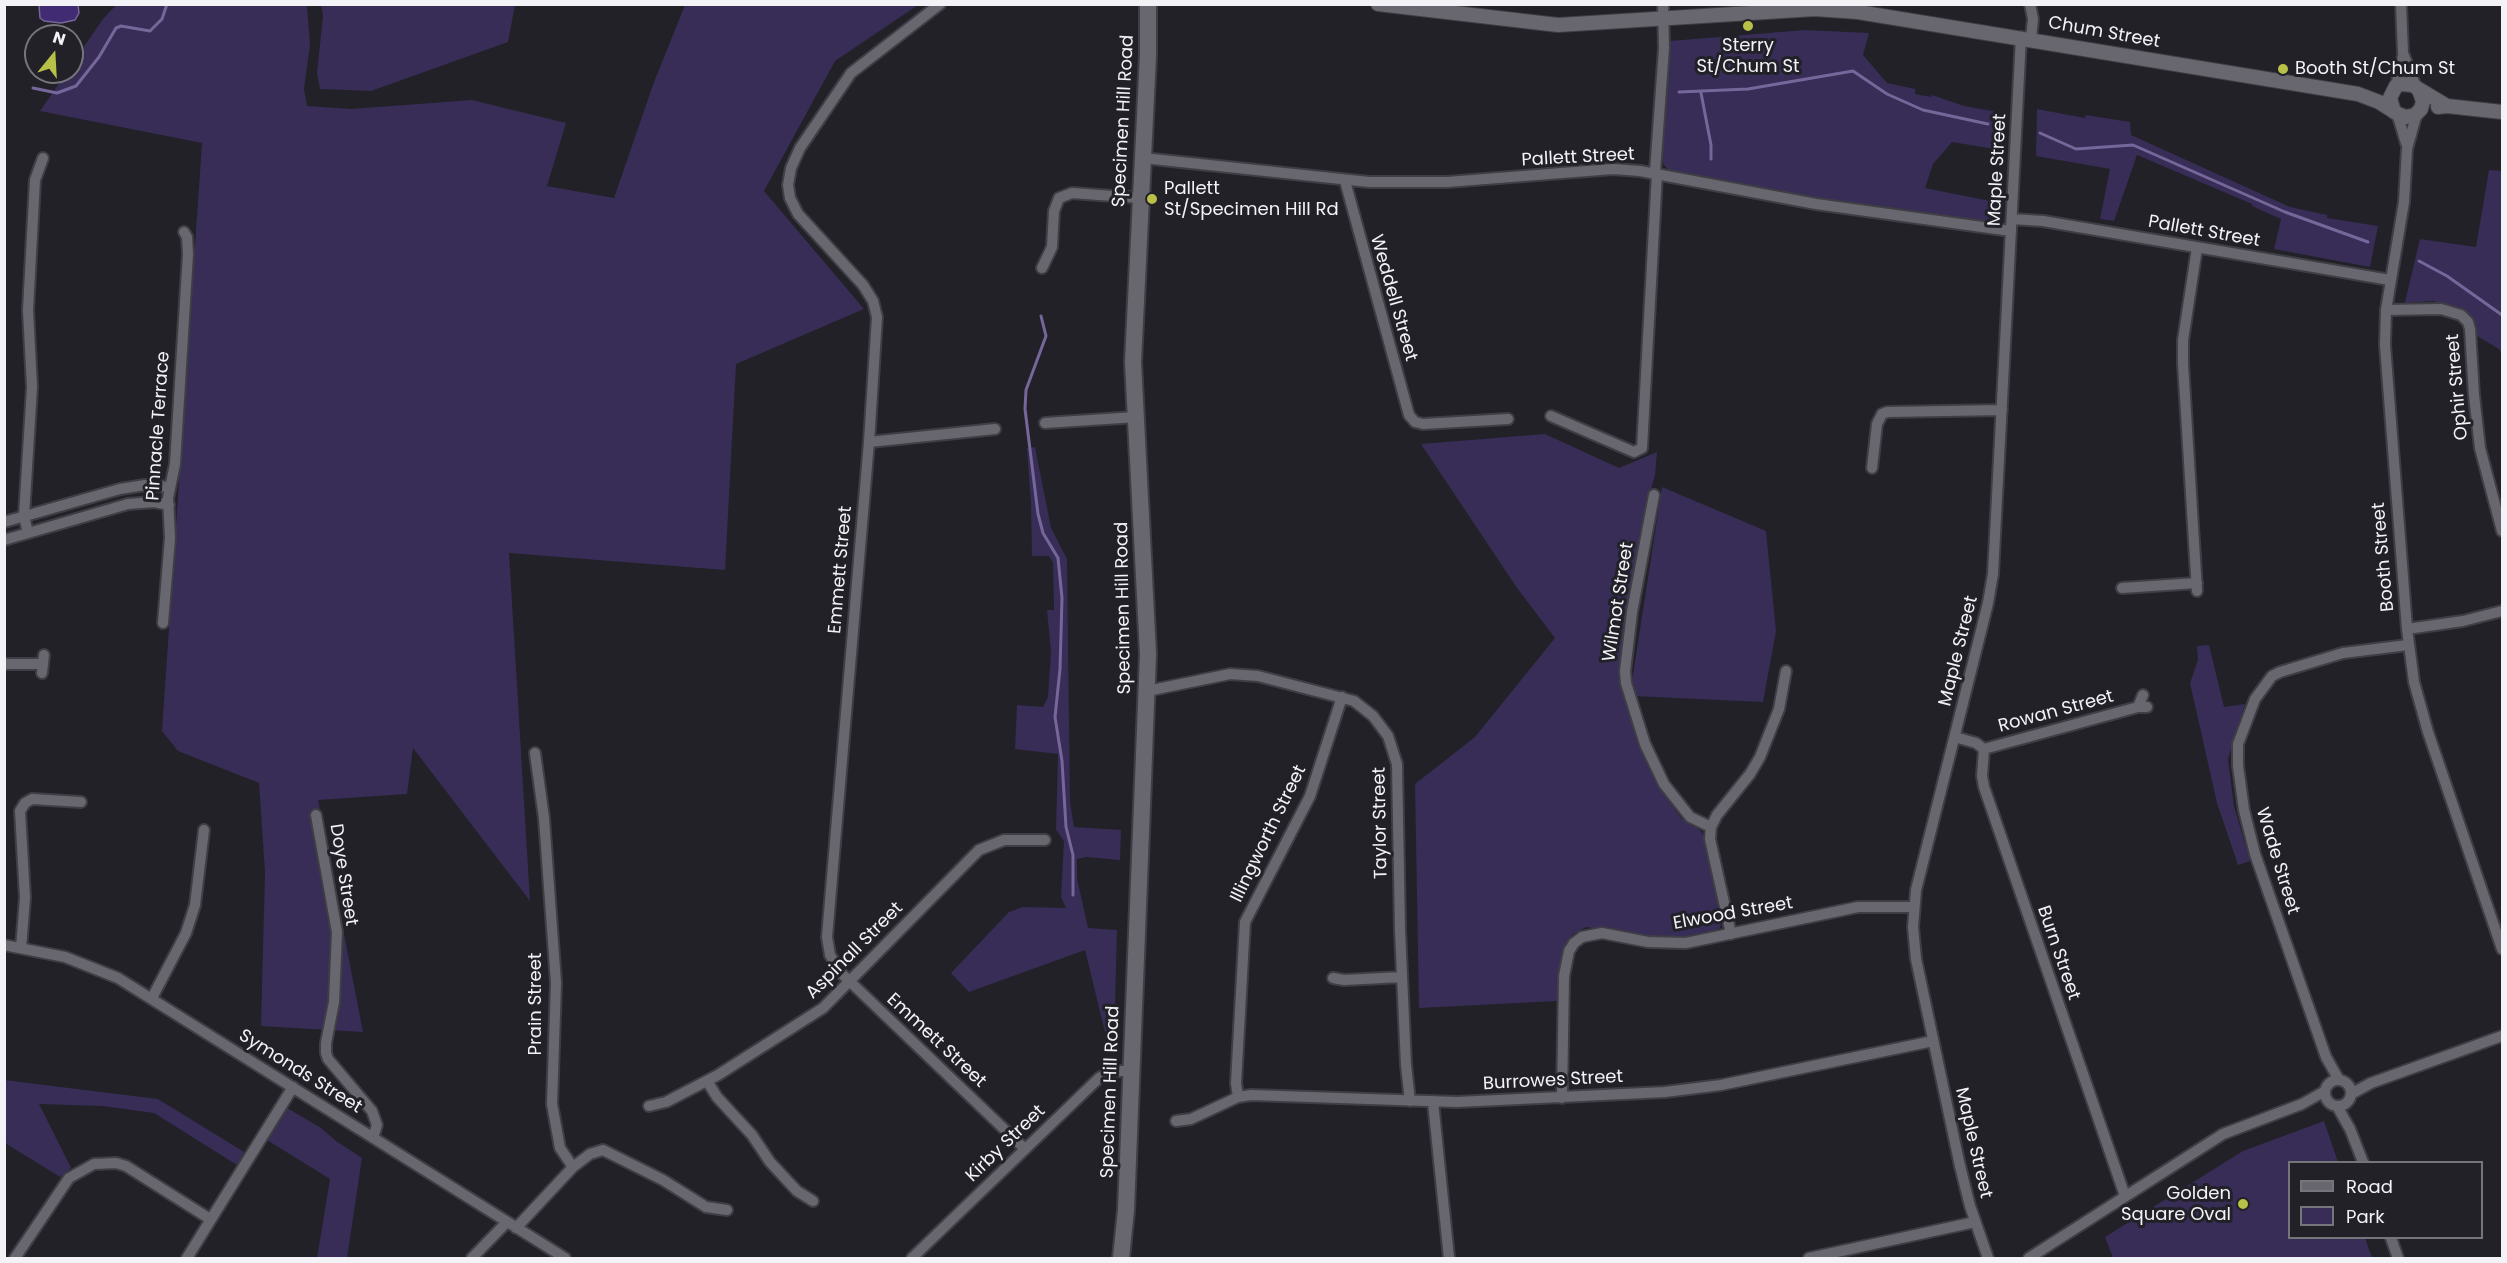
<!DOCTYPE html>
<style>
body{margin:0}
#map{position:relative;width:2507px;height:1263px;overflow:hidden;background:#222128;font-family:Poppins,sans-serif}
canvas{display:block}
.frame{position:absolute;inset:0;border:6px solid #f2f2f7;pointer-events:none}
.legend{position:absolute;left:2288px;top:1161px;width:195px;height:78px;box-sizing:border-box;background:#222128;border:2px solid #75757b;margin:0;padding:8px 10px;list-style:none;font-size:18px;color:#f2f2f7}
.legend li{display:flex;align-items:center;gap:12px;height:30px}
.legend b{width:30px;border:2px solid #75757b}
.north{position:absolute;left:24px;top:24px;width:60px;height:60px;box-sizing:border-box;background:#222128;border:2px solid #75757b;border-radius:50%;rotate:18deg;font-size:16px;font-weight:700;line-height:24px;text-align:center;color:#f2f2f7}
.north::after{content:'';display:block;margin:auto;width:21px;height:27px;background:#b7c148;clip-path:polygon(50% 0,100% 100%,50% 72%,0 100%)}
</style>
<div id="map">
<canvas width="2507" height="1263"></canvas>
<div class="frame"></div>
<ul class="legend">
<li><b style="height:8px;background:#68676f"></b>Road</li>
<li><b style="height:16px;background:#372d56"></b>Park</li>
</ul>
<div class="north">N</div>
</div>
<script>
const c = document.querySelector('canvas').getContext('2d');
c.lineJoin = 'round';
function fillPath(path, color) { c.fillStyle = color; c.fill(path, 'evenodd'); }
const toPath = rows => new Path2D(rows.map(r => 'M' + r).join(''));
function stroke(path, color, width, dash) { c.strokeStyle = color; c.lineWidth = width; c.lineCap = dash ? 'butt' : 'round'; c.setLineDash(dash || []); c.stroke(path); }
function label(font, color, halo, rows, align = 'center') {
  c.font = font + ' Poppins,sans-serif'; c.lineWidth = 6; c.setLineDash([]); c.textBaseline = 'middle'; c.strokeStyle = halo; c.fillStyle = color; for (const [text, x, y, turn = 0] of rows) {
    c.save(); c.translate(x, y); c.rotate((+turn || 0) * Math.PI / 180); c.textAlign = isNaN(turn) ? turn : align; if (halo) c.strokeText(text, 0, 0); c.fillText(text, 0, 0); c.restore();
  }
}
fillPath(toPath([
 [116,5,307,5,310,45,304,89,307,106,351,109,472,100,566,123,547,186,614,198,654,82,685,5,918,5,835,61,764,191,864,309,736,364,725,570,509,553,530,901,413,748,407,794,318,800,363,1032,261,1026,265,872,259,783,178,751,162,731,202,143,40,111,67,72,72,72,72,64,103,19],
 [321,5,321,4,515,5,508,42,371,91,320,89,317,73,323,16],
 [1805,30,1869,33,1863,55,1887,83,1915,89,1915,94,1931,97,1932,95,1964,106,1998,112,1994,149,1952,142,1933,164,1925,188,1990,201,1989,222,1813,198,1669,170,1664,165,1662,159,1670,41],
 [2037,109,2085,118,2086,115,2130,122,2131,135,2290,207,2327,215,2327,218,2378,226,2370,267,2274,249,2281,219,2252,206,2252,204,2137,155,2114,221,2100,219,2110,169,2036,156],
 [2489,170,2502,171,2502,354,2499,349,2477,336,2476,324,2465,311,2433,301,2405,303,2405,302,2420,239,2476,247],
 [1545,434,1619,468,1657,452,1655,475,1649,496,1620,659,1621,684,1624,697,1674,808,1681,818,1700,830,1706,839,1721,925,1719,929,1711,932,1676,939,1644,936,1586,927,1572,935,1565,948,1559,968,1557,1001,1419,1008,1415,784,1475,737,1555,638,1517,588,1421,444],
 [1035,447,1051,528,1067,559,1070,802,1074,827,1121,830,1120,860,1086,857,1077,859,1077,878,1088,928,1117,930,1115,1009,1106,1036,1085,950,969,992,951,973,1009,912,1023,907,1066,908,1061,897,1064,841,1056,830,1058,754,1015,749,1017,705,1043,707,1048,697,1051,652,1047,610,1054,610,1053,563,1049,556,1032,556,1031,503,1027,448],
 [1662,487,1766,531,1776,631,1763,702,1634,696,1632,681],
 [2209,645,2224,707,2245,704,2228,759,2234,806,2250,861,2238,865,2217,803,2190,683,2198,660,2197,646],
 [4,1080,158,1099,244,1152,237,1165,154,1113,103,1106,39,1104,71,1168,60,1177,5,1143],
 [287,1108,321,1128,336,1141,362,1158,347,1258,317,1258,330,1179,267,1140],
 [2324,1121,2338,1162,2290,1162,2290,1238,2365,1238,2372,1258,2113,1258,2105,1237,2243,1151]
]), '#372d56');
const water = toPath([
 [39,5,78,5,79,13,75,20,61,23,44,21,40,18,39,5]
]);
fillPath(water, '#412b73');
stroke(water, '#76679b', 1.5);
stroke(toPath([
 [33,88,57,93,76,86,99,57,116,28,121,26,150,31,162,19,167,4],
 [1679,92,1748,89,1853,71,1887,94,1923,110,1988,124],
 [1701,93,1711,145,1711,159],
 [2040,133,2076,149,2133,145,2285,212,2368,242],
 [2419,261,2447,276,2502,315],
 [1041,316,1046,336,1026,390,1025,409,1038,514,1043,533,1058,558,1062,598,1060,669,1055,717,1062,761,1066,827,1073,855,1073,895]
]), '#76679b', 3);
const minor = toPath([
 [940,4,851,73,800,148,791,168,788,185,790,198,798,214,863,285,873,301,877,317,869,442,827,937,830,955,841,973,1025,1149],
 [2030,4,2033,19,2031,39],
 [2401,4,2403,53,2416,87],
 [2396,86,2403,56],
 [2397,113,2406,143],
 [2417,113,2407,149,2404,202,2386,310,2385,345,2407,629,2414,682,2428,732,2502,949],
 [1143,158,1369,182,1447,182,1613,169,1640,171,1816,204,2011,231],
 [1655,172,1664,48,1663,4],
 [1345,181,1409,415,1415,422,1423,424,1508,419],
 [2012,219,2043,221,2390,280],
 [1042,268,1052,247,1054,211,1059,198,1072,193,1140,198],
 [2386,310,2441,309,2461,315,2468,322,2470,329,2474,395,2480,448,2502,531],
 [1551,416,1634,452,1642,448,1657,173],
 [1045,423,1136,417],
 [869,442,995,429],
 [1872,468,1877,424,1882,414,1887,412,2002,410],
 [1654,495,1632,612,1625,671,1626,683,1645,744,1664,784,1690,817,1711,827],
 [4,522,120,489,145,485,169,487],
 [28,533,24,516,32,387,28,310,35,180,43,158],
 [4,540,128,504,154,502,169,505],
 [2122,588,2197,583],
 [2197,591,2183,364,2183,340,2197,248],
 [163,623,170,538,168,498,175,464,188,254,187,237,184,232],
 [2407,629,2463,621,2502,611],
 [4,664,41,664],
 [42,673,44,655],
 [1147,691,1230,674,1258,676,1354,701,1373,716,1388,736,1397,764,1400,930,1406,1065,1410,1101],
 [2138,707,2143,695],
 [1955,737,1976,743,1984,749,1982,776,1984,787,2125,1196],
 [1984,749,2138,707,2147,707],
 [535,753,544,818,556,983,552,1104,560,1148,573,1167],
 [316,815,337,932,334,1002,326,1043,326,1053,328,1059,372,1111,377,1125,373,1138],
 [1731,934,1710,839,1711,827,1717,815,1750,774,1760,757,1779,709,1786,671],
 [4,945,65,957,118,978,565,1258],
 [21,948,25,898,20,811,25,803,32,799,81,802],
 [1333,978,1344,980,1402,977],
 [152,998,186,933,195,905,204,830],
 '2325 1093a13 13 0 1 1 26 0a13 13 0 1 1-26 0Z',
 [2339,1080,2326,1057,2255,854,2244,810,2238,766,2238,744,2255,699,2272,676,2280,672,2343,653,2408,645],
 [707,1081,717,1097,752,1135,770,1162,797,1191,813,1201],
 [2351,1094,2371,1083,2502,1036],
 [1238,1097,1236,1083,1245,922,1310,796,1342,697],
 [1562,1098,1564,976,1569,951,1574,943,1582,937,1602,933,1648,942,1686,943,1858,907,1913,907],
 [1433,1102,1449,1258],
 [649,1106,666,1102,718,1075,823,1008,979,850,1004,840,1045,840],
 [2337,1106,2350,1129,2363,1162],
 [1176,1121,1191,1119,1238,1097,1251,1095,1457,1102,1665,1092,1721,1085,1933,1041],
 [516,1228,573,1167,590,1154,603,1150,663,1180,706,1207,727,1210],
 [2391,1238,2398,1258],
 [15,1258,69,1178,94,1164,116,1163,126,1166,210,1219],
 [187,1258,293,1087],
 [472,1258,507,1222],
 [912,1258,1099,1078,1111,1071,1132,1071],
 [1809,1258,1975,1222],
 [1988,1258,1970,1206,1960,1166,1916,959,1913,927,1916,890,1988,603,1993,574,2021,37],
 [2029,1258,2223,1134,2302,1104,2325,1091]
]);
const tertiary = toPath([
 [1378,4,1558,25,1815,9,1858,12,2358,94,2379,102,2398,114,2406,117,2415,115,2421,109,2423,101,2419,90],
 [2438,107,2447,106,2502,112],
 [2394,112,2390,98,2396,86,2401,84,2412,85,2447,106]
]);
const secondary = toPath([
 [1121,1258,1126,1210,1148,654,1133,362,1148,55,1148,4]
]);
stroke(minor, '#3f3e44', 14);
stroke(tertiary, '#3f3e44', 16);
stroke(secondary, '#3f3e44', 20);
stroke(minor, '#68676f', 10);
stroke(tertiary, '#68676f', 14);
stroke(secondary, '#68676f', 16);
for (const [x, y, r, color] of [
 [1748,26,6,"#b7c148"],
 [2283,69,6,"#b7c148"],
 [1152,199,6,"#b7c148"],
 [2243,1204,6,"#b7c148"]
]) { const dot = new Path2D(); dot.arc(x, y, r, 0, 2 * Math.PI); c.fillStyle = color; c.fill(dot); stroke(dot, '#222128', 2); }
label('18px', '#f2f2f7', '#222128', [
 ["Chum Street",2104,33,10],
 ["Specimen Hill Road",1124,121,-87],
 ["Pallett Street",1578,158,-3],
 ["Maple Street",1998,170,-87],
 ["Pallett Street",2204,232,10],
 ["Weddell Street",1393,298,74],
 ["Ophir Street",2458,387,-95],
 ["Pinnacle Terrace",159,426,-86],
 ["Booth Street",2384,557,-95],
 ["Emmett Street",841,570,-85],
 ["Wilmot Street",1619,602,-81],
 ["Specimen Hill Road",1124,608,-91],
 ["Maple Street",1959,651,-76],
 ["Rowan Street",2056,712,-15],
 ["Taylor Street",1381,823,-91],
 ["Illingworth Street",1269,834,-64],
 ["Wade Street",2277,861,73],
 ["Doye Street",343,875,81],
 ["Elwood Street",1733,914,-10],
 ["Aspinall Street",855,951,-45],
 ["Burn Street",2058,953,71],
 ["Prain Street",536,1004,-90],
 ["Emmett Street",936,1041,43],
 ["Symonds Street",300,1072,32],
 ["Burrowes Street",1553,1081,-3],
 ["Specimen Hill Road",1111,1092,-88],
 ["Maple Street",1973,1143,77],
 ["Kirby Street",1006,1144,-44]
]);
label('18px', '#f2f2f7', '#222128', [
 ["Sterry",1748,46,"center"],
 ["St/Chum St",1748,67,"center"],
 ["Booth St/Chum St",2295,69],
 ["Pallett",1164,189],
 ["St/Specimen Hill Rd",1164,210],
 ["Golden",2231,1194,"right"],
 ["Square Oval",2231,1215,"right"]
], 'left');
</script>
